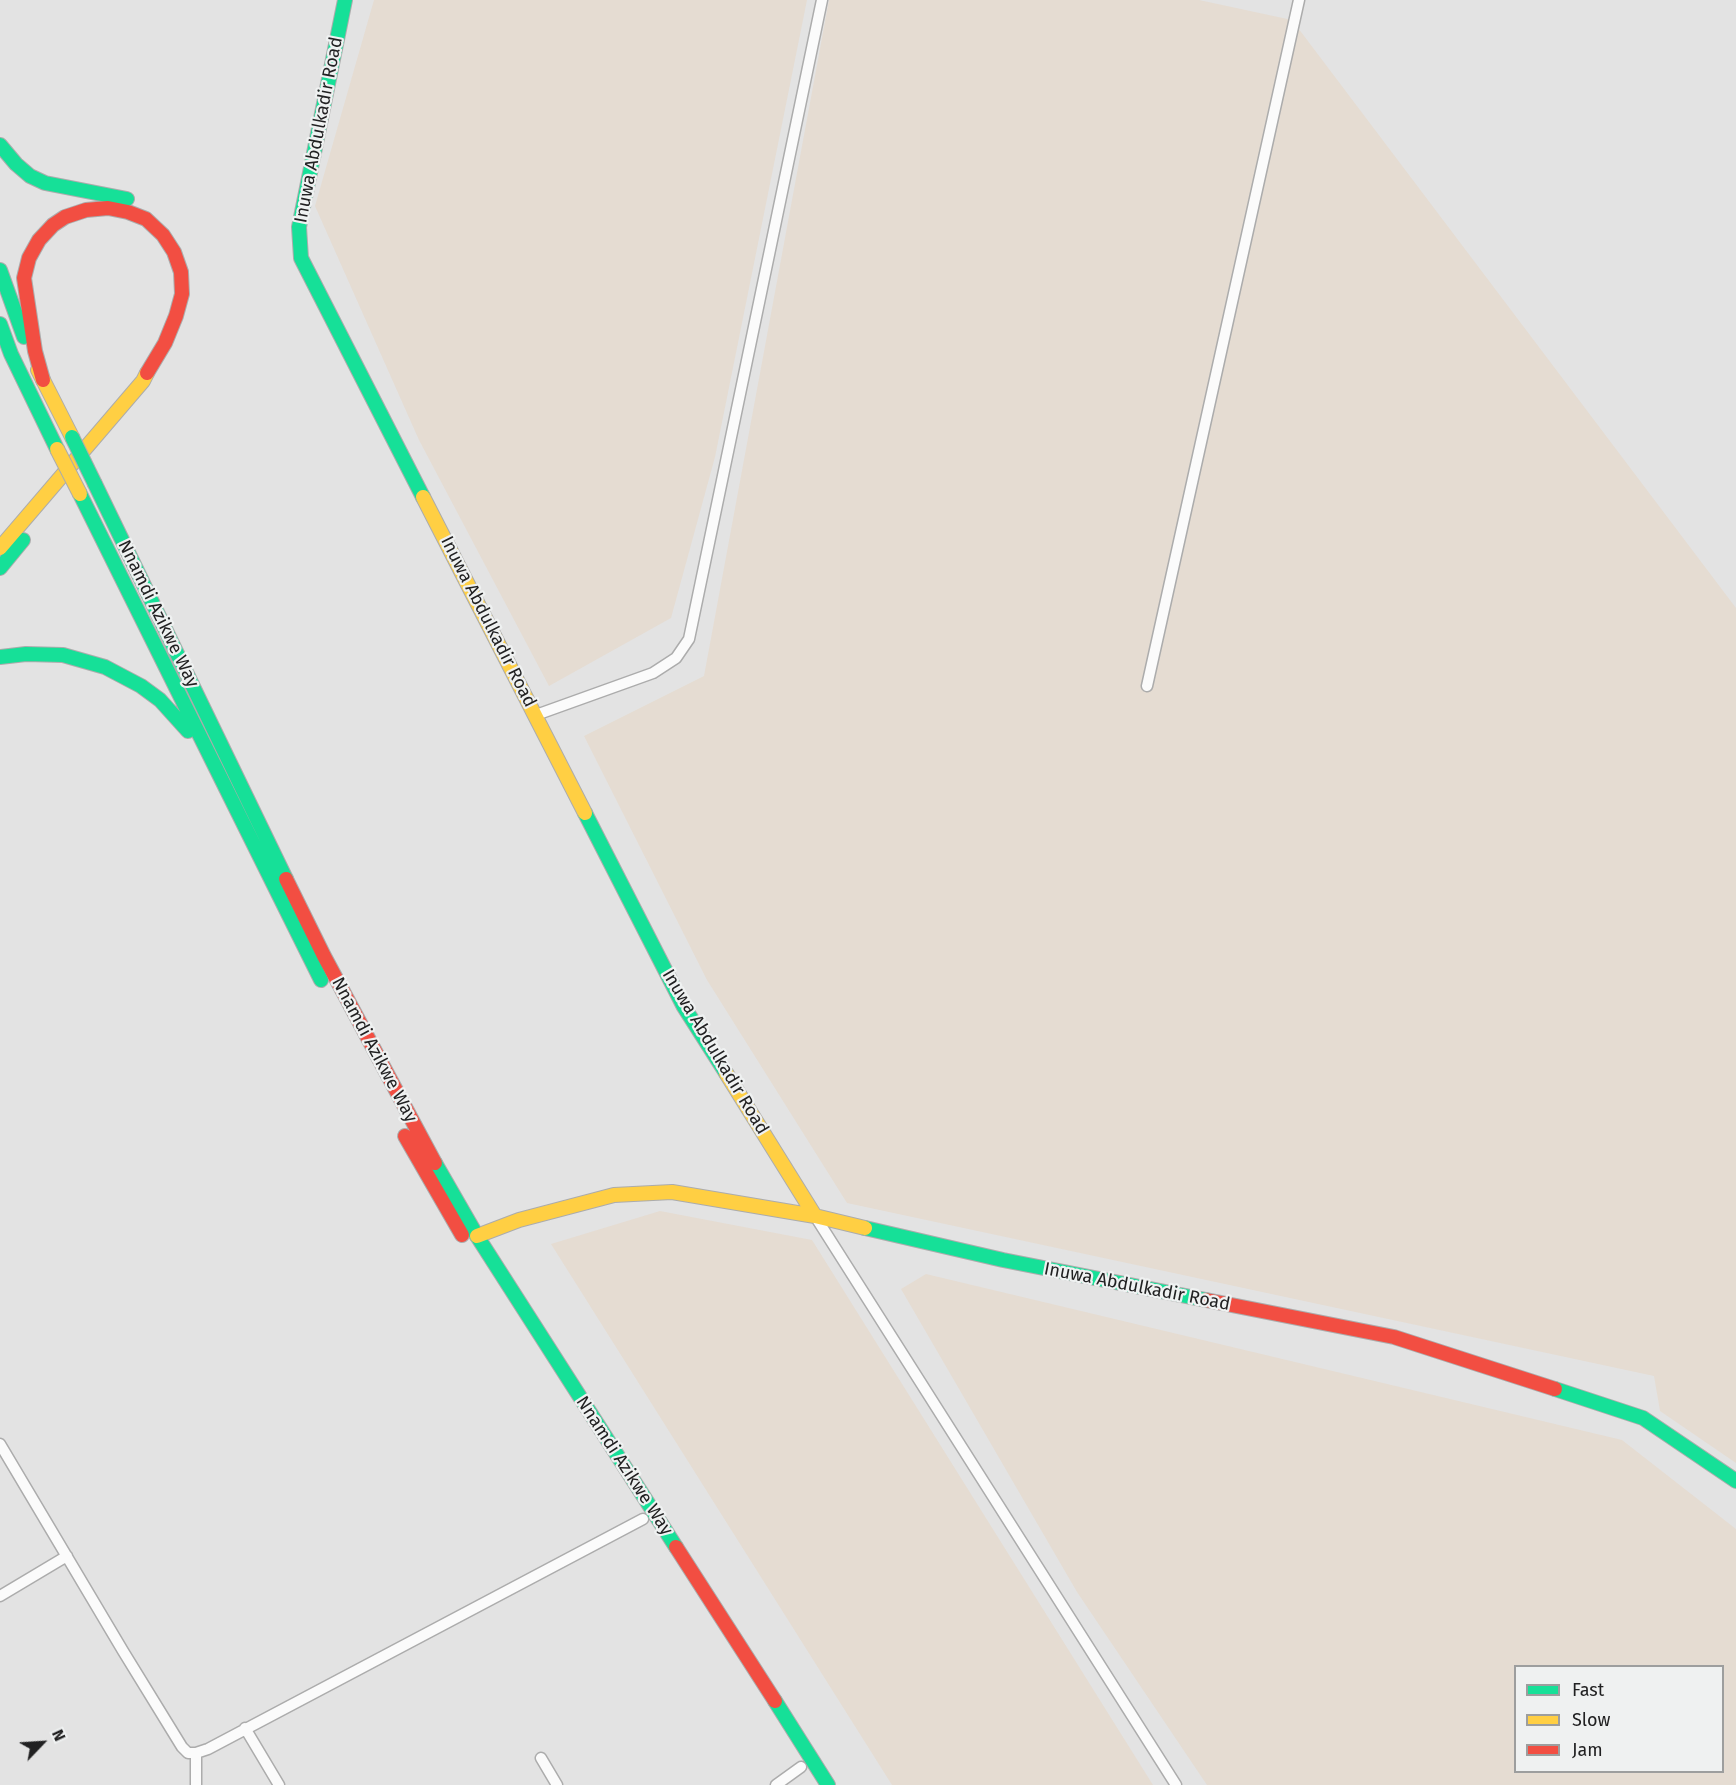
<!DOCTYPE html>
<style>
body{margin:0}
#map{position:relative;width:1736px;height:1785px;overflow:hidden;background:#e3e3e3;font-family:"Fira Sans",sans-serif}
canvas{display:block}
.legend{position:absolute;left:1514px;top:1665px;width:210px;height:108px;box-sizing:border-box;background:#eff1f1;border:2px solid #9d9e9e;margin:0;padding:8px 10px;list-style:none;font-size:18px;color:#212122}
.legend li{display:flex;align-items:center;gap:12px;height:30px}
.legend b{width:30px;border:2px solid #9d9e9e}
.north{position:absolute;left:12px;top:1713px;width:60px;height:60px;-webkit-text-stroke:4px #eff1f1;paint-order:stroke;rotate:65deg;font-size:16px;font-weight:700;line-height:24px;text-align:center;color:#212122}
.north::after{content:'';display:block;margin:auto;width:21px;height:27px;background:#212122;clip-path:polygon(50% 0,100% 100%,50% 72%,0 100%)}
</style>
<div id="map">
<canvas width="1736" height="1785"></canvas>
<ul class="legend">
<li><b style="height:8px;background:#16e098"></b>Fast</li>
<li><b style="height:8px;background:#ffcf43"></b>Slow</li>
<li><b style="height:8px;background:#f24e42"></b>Jam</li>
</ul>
<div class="north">N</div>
</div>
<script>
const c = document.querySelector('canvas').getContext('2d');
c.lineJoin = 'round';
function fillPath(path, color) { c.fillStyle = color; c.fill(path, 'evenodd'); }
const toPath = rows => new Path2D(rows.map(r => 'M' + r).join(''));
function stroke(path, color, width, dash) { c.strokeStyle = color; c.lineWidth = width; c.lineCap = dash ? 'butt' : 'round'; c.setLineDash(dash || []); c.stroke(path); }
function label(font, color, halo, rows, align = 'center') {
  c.font = font + ' "Fira Sans",sans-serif'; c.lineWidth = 4.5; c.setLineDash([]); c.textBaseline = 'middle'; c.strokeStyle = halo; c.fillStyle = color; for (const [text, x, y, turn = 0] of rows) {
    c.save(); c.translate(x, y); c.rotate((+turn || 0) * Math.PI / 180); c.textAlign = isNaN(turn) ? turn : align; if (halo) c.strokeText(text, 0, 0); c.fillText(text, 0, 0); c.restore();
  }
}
fillPath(toPath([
 [374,0,807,0,715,457,671,618,549,686,419,440,315,206],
 [829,0,1199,0,1292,20,1736,608,1736,1463,1660,1411,1654,1376,847,1203,707,980,584,736,704,676],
 [660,1211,812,1240,1153,1785,892,1785,551,1244],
 [926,1274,1622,1440,1736,1529,1736,1785,1207,1785,1077,1592,901,1289],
 [1516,1666,1722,1666,1722,1772,1516,1772]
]), '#e5dcd2');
const street = toPath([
 [1147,686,1299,0],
 [536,715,653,673,676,658,689,639,822,0],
 [815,1216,1176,1785],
 [0,1444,123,1651,182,1747,188,1753,196,1753,208,1749,643,1519],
 [0,1596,67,1556],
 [245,1728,279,1785],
 [196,1753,196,1785],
 [541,1758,557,1785],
 [776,1785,801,1767]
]);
const fast = toPath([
 [345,0,299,227,301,258,423,497],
 [0,145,16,164,30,176,45,183,127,199],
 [0,270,24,337],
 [0,324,11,354,57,449],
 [95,484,286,879],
 [80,494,321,980],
 [0,568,23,540],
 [0,657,26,654,63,655,105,667,141,686,160,700,188,731],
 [585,813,684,1007,726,1073],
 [435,1163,477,1236,676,1547],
 [865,1228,1003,1260,1206,1300],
 [1555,1389,1643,1418,1736,1481],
 [775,1701,828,1785]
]);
const slow = toPath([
 [38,370,72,437],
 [423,497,585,813],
 [0,548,143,381,147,373],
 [726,1073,815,1216],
 [477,1236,519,1220,614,1195,672,1192,815,1216,865,1228]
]);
const jam = toPath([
 [43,380,35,351,24,278,29,258,39,240,53,225,65,217,86,210,108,208,128,212,146,219,163,235,174,252,181,272,182,294,176,316,165,343,147,373],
 [286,879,324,956,435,1163],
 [405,1136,462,1235],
 [1206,1300,1394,1337,1555,1389],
 [676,1547,775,1701]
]);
stroke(street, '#acacac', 13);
stroke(fast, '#acacac', 16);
stroke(slow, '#acacac', 16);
stroke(jam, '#acacac', 16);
stroke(street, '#fbfbfb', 10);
stroke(fast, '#16e098', 14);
stroke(slow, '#ffcf43', 14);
stroke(jam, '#f24e42', 14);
const fastBridge = toPath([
 [72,437,95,484]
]);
const slowBridge = toPath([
 [57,449,80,494]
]);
stroke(fastBridge, '#acacac', 16, []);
stroke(slowBridge, '#acacac', 16, []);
stroke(fastBridge, '#16e098', 14);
stroke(slowBridge, '#ffcf43', 14);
label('18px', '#212122', '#eff1f1', [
 ["Inuwa Abdulkadir Road",319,130,-79],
 ["Nnamdi Azikwe Way",158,614,64],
 ["Inuwa Abdulkadir Road",488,622,63],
 ["Nnamdi Azikwe Way",374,1050,62],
 ["Inuwa Abdulkadir Road",715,1052,59],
 ["Inuwa Abdulkadir Road",1137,1287,11],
 ["Nnamdi Azikwe Way",624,1466,57]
]);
</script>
